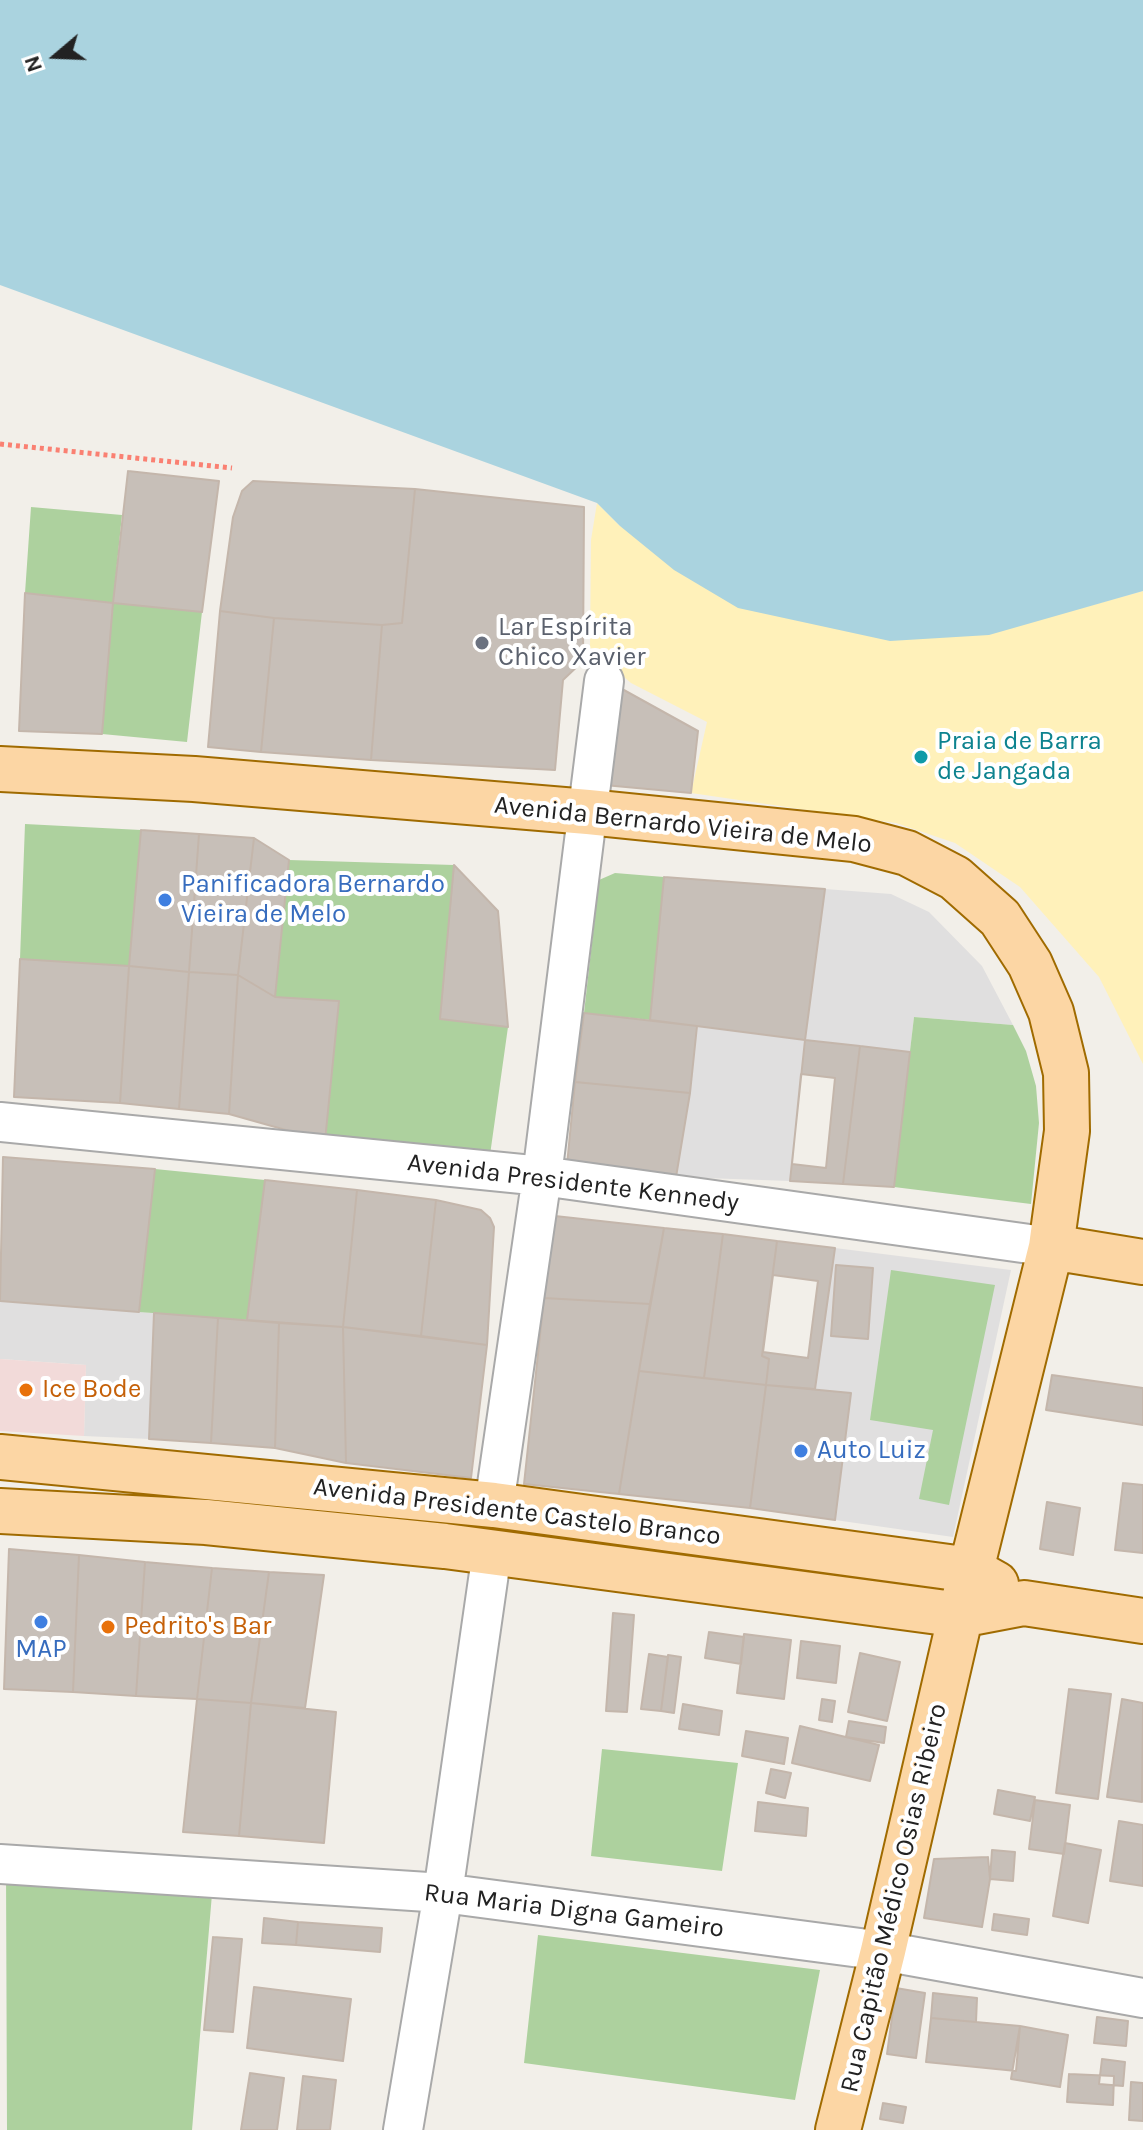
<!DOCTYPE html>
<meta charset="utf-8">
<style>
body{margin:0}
#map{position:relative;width:1143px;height:2130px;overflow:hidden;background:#f2efe9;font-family:Karla,sans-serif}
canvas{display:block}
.north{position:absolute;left:16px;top:16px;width:80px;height:80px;-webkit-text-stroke:6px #fff;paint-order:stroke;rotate:251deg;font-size:22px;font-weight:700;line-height:32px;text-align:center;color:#222}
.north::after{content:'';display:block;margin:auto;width:28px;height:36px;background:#222;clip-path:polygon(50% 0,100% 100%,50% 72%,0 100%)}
</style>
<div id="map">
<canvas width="1143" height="2130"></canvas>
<div class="north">N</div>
</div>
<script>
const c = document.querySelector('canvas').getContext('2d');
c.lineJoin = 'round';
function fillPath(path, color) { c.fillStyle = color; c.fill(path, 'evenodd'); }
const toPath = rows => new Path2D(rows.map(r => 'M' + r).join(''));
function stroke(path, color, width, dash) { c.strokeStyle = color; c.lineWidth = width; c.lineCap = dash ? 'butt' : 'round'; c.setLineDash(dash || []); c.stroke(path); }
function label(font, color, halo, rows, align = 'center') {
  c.font = font + ' Karla,sans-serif'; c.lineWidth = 8; c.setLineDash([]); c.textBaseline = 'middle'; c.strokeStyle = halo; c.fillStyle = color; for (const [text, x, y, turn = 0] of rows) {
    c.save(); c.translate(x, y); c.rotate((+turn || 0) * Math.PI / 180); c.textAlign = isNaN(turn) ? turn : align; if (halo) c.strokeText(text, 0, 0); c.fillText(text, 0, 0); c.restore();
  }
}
fillPath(toPath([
 [825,889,891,894,929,912,982,966,1013,1025,914,1017,910,1052,805,1040,790,1181,676,1177,690,1093,697,1026,805,1039],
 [835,1248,1011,1270,953,1537,835,1520,851,1394,815,1389],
 [0,1301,154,1313,149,1439,84,1436,86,1365,0,1359]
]), '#e0dfdf');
fillPath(toPath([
 [0,1359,86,1365,84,1436,0,1431]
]), '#f2dad9');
fillPath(toPath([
 [31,507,122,515,113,603,202,612,187,742,102,734,113,603,25,593],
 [25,824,141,830,129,966,20,959],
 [289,860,454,865,440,1018,508,1027,489,1162,325,1141,339,1002,275,997],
 [615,873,664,877,650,1020,584,1013,599,880],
 [914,1017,1013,1025,1026,1051,1036,1086,1039,1123,1031,1204,894,1187],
 [155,1169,265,1180,247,1320,139,1312],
 [891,1270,995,1285,949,1505,919,1499,933,1430,870,1420],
 [602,1749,738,1763,722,1871,591,1856],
 [6,1870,212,1894,192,2130,7,2130],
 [538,1935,820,1970,795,2100,524,2063]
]), '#add19e');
fillPath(toPath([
 [597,503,620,526,1081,608,1143,591,1143,1064,1099,977,1020,887,955,843,896,823,691,793,707,722,631,683,590,648,591,540]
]), '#fff1ba');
fillPath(toPath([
 [0,0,1143,0,1143,591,989,635,890,641,738,608,674,570,620,526,597,503,0,285]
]), '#aad3df');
const building = toPath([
 [128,471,219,481,202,612,113,603,128,471],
 [253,481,415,489,402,623,382,625,274,618,220,611,233,517,242,491,253,481],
 [415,489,584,507,583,661,563,680,555,770,371,760,382,625,402,623,415,489],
 [25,593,113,603,102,734,19,731,25,593],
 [220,611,274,618,261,752,208,747,220,611],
 [274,618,382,625,371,760,261,752,274,618],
 [613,684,698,731,691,793,604,785,613,684],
 [141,830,199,834,189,972,129,966,141,830],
 [199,834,254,838,238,975,189,972,199,834],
 [254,838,289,860,275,997,238,975,254,838],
 [454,865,498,911,508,1027,440,1019,454,865],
 [664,877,825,889,805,1040,650,1020,664,877],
 [20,959,129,966,120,1103,14,1097,20,959],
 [129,966,189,972,179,1109,120,1103,129,966],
 [189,972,238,975,229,1114,179,1109,189,972],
 [238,975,275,997,339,1001,325,1141,229,1114,238,975],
 [584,1013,697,1026,690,1093,575,1082,584,1013],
 [805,1040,860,1046,843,1184,790,1181,805,1040],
 [860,1046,910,1052,894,1187,843,1184,860,1046],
 [801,1074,835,1078,826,1168,792,1164,801,1074],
 [575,1082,690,1093,676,1177,567,1165,575,1082],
 [3,1157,155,1169,139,1312,0,1301,3,1157],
 [265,1180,357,1190,343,1327,247,1320,265,1180],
 [357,1190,436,1200,421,1336,343,1327,357,1190],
 [436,1200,481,1210,490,1218,494,1227,487,1345,421,1336,436,1200],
 [555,1216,664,1228,650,1304,544,1298,555,1216],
 [664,1228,723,1234,704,1378,639,1371,664,1228],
 [723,1234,777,1241,762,1356,769,1359,766,1385,704,1378,723,1234],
 [777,1241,835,1248,815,1389,766,1385,769,1359,762,1356,777,1241],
 [836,1265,873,1268,868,1339,831,1336,836,1265],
 [773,1275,818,1281,808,1358,763,1352,773,1275],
 [544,1298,650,1304,619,1494,524,1484,544,1298],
 [154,1313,218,1318,211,1443,149,1439,154,1313],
 [218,1318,279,1323,275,1448,211,1443,218,1318],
 [279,1323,343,1327,346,1463,275,1448,279,1323],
 [343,1327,487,1345,471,1478,346,1463,343,1327],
 [639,1371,766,1385,750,1508,619,1494,639,1371],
 [1052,1375,1143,1388,1143,1425,1046,1410,1052,1375],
 [766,1385,851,1393,835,1520,750,1508,766,1385],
 [1123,1483,1143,1485,1143,1553,1115,1550,1123,1483],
 [1047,1502,1080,1508,1073,1555,1040,1549,1047,1502],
 [9,1549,79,1555,73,1692,4,1689,9,1549],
 [79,1555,145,1562,136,1696,73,1692,79,1555],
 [145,1562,212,1568,197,1699,136,1696,145,1562],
 [212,1568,269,1572,251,1703,197,1699,212,1568],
 [269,1572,324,1575,305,1708,251,1703,269,1572],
 [613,1613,634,1615,627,1712,606,1711,613,1613],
 [709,1632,744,1637,741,1664,705,1658,709,1632],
 [744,1634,791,1640,784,1699,737,1693,744,1634],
 [801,1641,840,1646,836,1683,797,1678,801,1641],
 [860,1653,900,1662,887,1721,848,1712,860,1653],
 [649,1654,668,1657,661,1711,641,1709,649,1654],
 [668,1655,681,1657,674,1713,661,1711,668,1655],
 [1069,1689,1111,1694,1098,1799,1056,1793,1069,1689],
 [197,1699,251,1703,239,1836,183,1832,197,1699],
 [822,1699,835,1701,832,1722,819,1720,822,1699],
 [1122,1699,1143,1703,1142,1802,1107,1797,1122,1699],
 [251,1703,336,1712,324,1843,239,1836,251,1703],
 [683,1704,722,1711,719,1735,679,1729,683,1704],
 [849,1721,886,1727,884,1743,846,1737,849,1721],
 [800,1726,879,1745,870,1781,792,1763,800,1726],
 [746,1731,788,1738,784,1764,742,1756,746,1731],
 [771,1769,791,1773,785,1798,766,1793,771,1769],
 [998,1790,1035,1797,1030,1821,994,1814,998,1790],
 [1035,1800,1070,1805,1064,1854,1029,1849,1035,1800],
 [758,1802,808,1808,806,1836,755,1831,758,1802],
 [1119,1821,1143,1825,1143,1886,1110,1881,1119,1821],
 [1065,1843,1101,1850,1088,1923,1053,1916,1065,1843],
 [992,1850,1015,1852,1013,1881,990,1879,992,1850],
 [988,1857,990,1879,982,1927,924,1918,934,1859,988,1857],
 [994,1914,1029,1919,1027,1935,992,1930,994,1914],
 [264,1918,298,1922,296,1945,262,1943,264,1918],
 [298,1922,382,1928,380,1952,296,1945,298,1922],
 [213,1937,242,1939,233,2032,204,2030,213,1937],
 [254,1987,351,1999,343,2061,247,2048,254,1987],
 [896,1988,925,1993,916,2058,887,2054,896,1988],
 [933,1993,977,1998,976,2022,931,2018,933,1993],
 [1097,2017,1128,2021,1126,2046,1094,2043,1097,2017],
 [931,2018,1020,2026,1016,2071,926,2062,931,2018],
 [1020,2026,1068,2035,1060,2087,1011,2079,1020,2026],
 [1102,2059,1125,2062,1123,2086,1099,2084,1102,2059],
 [250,2073,284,2078,277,2130,241,2130,250,2073],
 [1069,2074,1114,2076,1113,2105,1067,2102,1069,2074],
 [303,2076,336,2080,330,2130,297,2130,303,2076],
 [1131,2082,1143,2083,1143,2121,1129,2120,1131,2082],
 [883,2103,906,2107,903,2123,880,2119,883,2103]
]);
fillPath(building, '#c7bfb8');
stroke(building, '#c4b6ab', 2);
const minor = toPath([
 [0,1122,542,1176,1051,1247],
 [494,1505,542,1176,604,681],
 [0,1864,443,1893,883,1951,1143,1998],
 [403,2130,443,1893,492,1552]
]);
const major = toPath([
 [0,769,194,779,588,812,854,839,907,853,955,878,1000,918,1030,964,1051,1012,1066,1073,1067,1131,1051,1247,971,1570,883,1951,838,2130],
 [1051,1247,1143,1262],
 [0,1457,494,1505,971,1570,996,1584],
 [0,1511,206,1522,445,1546,961,1615,1024,1603,1143,1621]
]);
stroke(minor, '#a9a9a9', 42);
stroke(major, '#a06b00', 48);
stroke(toPath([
 [0,444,232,468]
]), '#fa8072', 5, [4, 4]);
stroke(minor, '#fff', 38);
stroke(major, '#fcd6a4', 44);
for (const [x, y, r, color] of [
 [482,643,8,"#6b7280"],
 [921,757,8,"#0f9aa8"],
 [165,900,8,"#3f7fe0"],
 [26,1390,8,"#e8710a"],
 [801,1451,8,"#3f7fe0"],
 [41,1622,8,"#3f7fe0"],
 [108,1627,8,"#e8710a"]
]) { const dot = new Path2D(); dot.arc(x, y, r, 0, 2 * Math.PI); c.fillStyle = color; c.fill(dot); stroke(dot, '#fff', 3); }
label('26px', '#5b616d', '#fff', [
 ["Lar Espírita",498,628],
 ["Chico Xavier",498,658]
], 'left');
label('26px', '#0d838f', '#fff', [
 ["Praia de Barra",937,742],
 ["de Jangada",937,772]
], 'left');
label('26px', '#222', '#fff', [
 ["Avenida Bernardo Vieira de Melo",683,825,6],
 ["Avenida Presidente Kennedy",573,1183,7],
 ["Avenida Presidente Castelo Branco",517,1512,7],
 ["Rua Capitão Médico Osias Ribeiro",894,1898,-77],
 ["Rua Maria Digna Gameiro",574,1911,7]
]);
label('26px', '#366cbe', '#fff', [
 ["Panificadora Bernardo",181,885],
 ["Vieira de Melo",181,915],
 ["Auto Luiz",817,1451],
 ["MAP",41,1650,"center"]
], 'left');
label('26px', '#c56008', '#fff', [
 ["Ice Bode",42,1390],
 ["Pedrito's Bar",124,1627]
], 'left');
</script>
